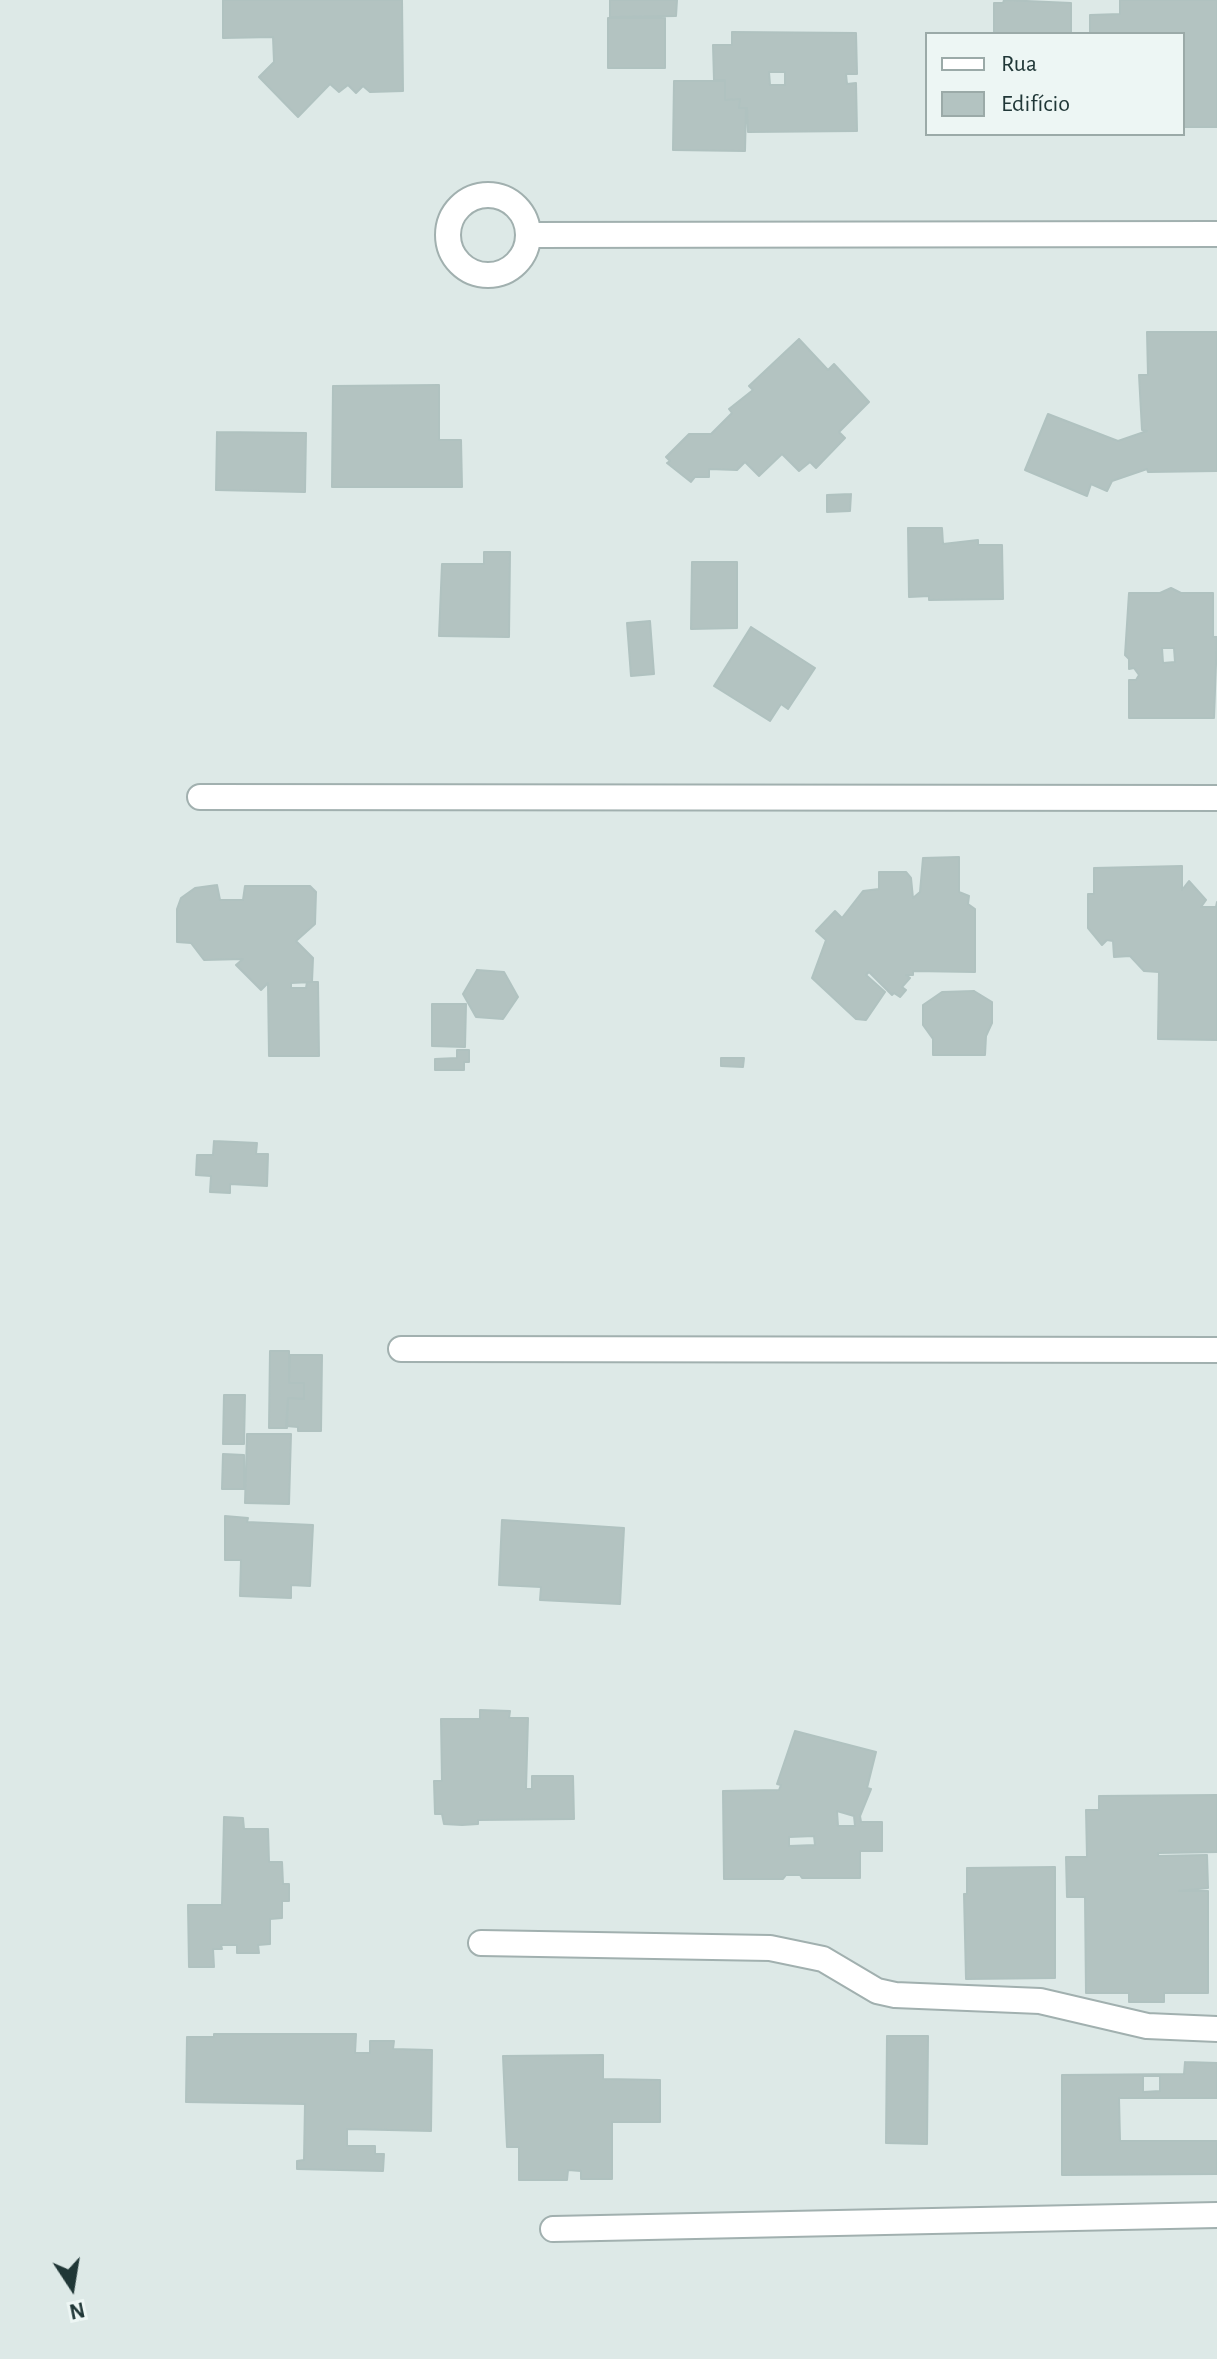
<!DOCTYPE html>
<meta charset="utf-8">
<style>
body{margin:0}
#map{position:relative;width:1217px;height:2359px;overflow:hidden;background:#dde9e7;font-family:"Alegreya Sans",sans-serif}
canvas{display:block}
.legend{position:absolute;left:925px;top:32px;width:260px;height:104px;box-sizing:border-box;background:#edf6f4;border:2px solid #9baaa8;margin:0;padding:10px 14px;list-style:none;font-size:24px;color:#203737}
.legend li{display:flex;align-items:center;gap:16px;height:40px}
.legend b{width:40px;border:2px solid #9baaa8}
.north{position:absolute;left:32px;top:2247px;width:80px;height:80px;-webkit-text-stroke:6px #edf6f4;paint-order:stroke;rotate:168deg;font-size:22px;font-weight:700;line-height:32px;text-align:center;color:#203737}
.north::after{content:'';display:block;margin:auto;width:28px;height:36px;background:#203737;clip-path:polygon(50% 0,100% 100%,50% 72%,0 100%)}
</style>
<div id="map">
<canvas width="1217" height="2359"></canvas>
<ul class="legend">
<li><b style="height:10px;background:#fff"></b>Rua</li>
<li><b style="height:22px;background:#b3c3c1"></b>Edifício</li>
</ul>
<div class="north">N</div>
</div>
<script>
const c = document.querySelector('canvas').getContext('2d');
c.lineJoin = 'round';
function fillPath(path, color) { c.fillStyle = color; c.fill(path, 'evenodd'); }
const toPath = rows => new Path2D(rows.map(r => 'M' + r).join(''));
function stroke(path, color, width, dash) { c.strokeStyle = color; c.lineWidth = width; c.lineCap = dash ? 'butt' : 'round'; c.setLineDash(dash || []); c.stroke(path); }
const building = toPath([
 [223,0,402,0,403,91,370,92,363,86,356,93,348,85,339,92,330,84,298,117,259,77,274,62,273,37,223,38,223,0],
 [610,0,677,0,676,16,610,17,610,0],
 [1004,0,1071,3,1071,34,994,33,994,3,1003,3,1004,0],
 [1120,0,1217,0,1217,127,1183,127,1183,34,1090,34,1090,15,1120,14,1120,0],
 [608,18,665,18,665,68,608,68,608,18],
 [732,32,856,33,857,74,846,74,847,84,856,83,857,131,748,132,747,108,739,108,740,99,725,100,725,80,714,80,713,45,732,45,732,32],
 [769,72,785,72,785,85,770,85,769,72],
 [674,81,725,81,725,100,740,99,739,108,746,108,745,151,673,150,674,81],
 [1147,332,1217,332,1217,471,1148,472,1147,469,1112,481,1107,491,1091,484,1087,496,1025,470,1048,414,1118,441,1147,431,1142,430,1139,375,1148,375,1147,332],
 [799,339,828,370,834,364,869,402,839,432,845,438,816,468,810,462,799,471,782,454,759,476,745,462,737,470,709,469,709,477,695,477,691,482,667,463,670,461,666,457,689,434,711,434,732,413,729,409,753,390,749,386,799,339],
 [439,385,439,440,461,440,462,487,332,487,333,386,439,385],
 [217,432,306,433,305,492,216,490,217,432],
 [851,494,850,511,827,512,827,495,851,494],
 [908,528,942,528,943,544,978,540,978,545,1002,545,1003,599,929,600,929,596,909,597,908,528],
 [484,552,510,552,509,637,439,636,442,564,484,564,484,552],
 [692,562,737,562,737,628,691,629,692,562],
 [1171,588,1181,593,1213,593,1213,637,1217,637,1214,718,1129,718,1129,680,1136,680,1139,675,1134,668,1129,669,1129,659,1125,655,1129,593,1160,593,1171,588],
 [1162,648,1174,648,1175,662,1163,663,1162,648],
 [650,621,654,674,631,676,627,623,650,621],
 [751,627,815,668,788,709,781,704,770,721,714,686,751,627],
 [959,857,959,892,969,896,968,904,975,909,975,972,913,971,913,975,906,975,910,978,902,987,906,990,900,997,894,993,892,995,869,972,866,975,885,992,866,1020,856,1019,812,978,826,940,816,931,835,911,842,918,863,891,879,889,879,872,906,872,911,878,913,898,920,892,923,858,959,857],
 [1182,866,1182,890,1189,881,1206,900,1201,907,1216,907,1217,902,1217,1040,1158,1039,1159,972,1144,971,1130,956,1114,957,1113,941,1107,940,1102,945,1088,928,1088,894,1094,894,1094,868,1182,866],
 [217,885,220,900,243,900,245,886,310,886,316,892,315,924,296,941,313,958,312,982,291,983,291,988,306,988,307,982,318,982,319,1056,269,1056,268,983,261,990,236,965,243,959,204,960,191,943,177,942,177,909,181,898,195,888,217,885],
 [477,970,504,972,518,997,503,1019,476,1017,463,994,477,970],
 [974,991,992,1002,992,1023,986,1036,985,1055,933,1055,933,1039,923,1025,923,1005,942,992,974,991],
 [432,1004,466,1004,465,1047,432,1046,432,1004],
 [457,1050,469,1050,469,1062,464,1062,464,1070,435,1070,435,1059,457,1058,457,1050],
 [721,1058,744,1058,743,1067,721,1066,721,1058],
 [214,1141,257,1143,256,1154,268,1154,267,1186,230,1184,230,1193,210,1192,211,1176,196,1175,197,1155,213,1155,214,1141],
 [270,1351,289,1351,289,1383,304,1383,304,1399,288,1398,287,1428,269,1428,270,1351],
 [290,1355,322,1355,321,1431,298,1431,298,1427,286,1426,288,1398,304,1399,304,1383,289,1383,290,1355],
 [224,1395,245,1395,244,1444,223,1444,224,1395],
 [247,1434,291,1434,289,1504,245,1503,247,1434],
 [223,1454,244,1455,244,1489,222,1489,223,1454],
 [225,1516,248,1518,247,1522,313,1525,310,1586,291,1585,291,1598,240,1596,241,1560,225,1560,225,1516],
 [502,1520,624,1528,620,1604,540,1600,541,1587,499,1585,502,1520],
 [480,1710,510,1711,509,1718,528,1718,526,1789,532,1789,532,1776,573,1776,574,1819,478,1820,478,1824,462,1825,444,1824,442,1814,435,1814,434,1781,442,1781,441,1719,480,1719,480,1710],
 [795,1731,876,1752,867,1788,871,1789,860,1816,861,1822,882,1822,882,1851,860,1851,860,1878,802,1878,800,1875,786,1875,783,1879,724,1879,723,1791,779,1790,781,1785,777,1784,795,1731],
 [837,1811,854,1816,855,1826,838,1826,837,1811],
 [814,1836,815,1845,789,1846,789,1837,814,1836],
 [1217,1795,1217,1852,1158,1853,1158,1856,1207,1855,1208,1888,1179,1891,1208,1891,1208,1993,1164,1993,1164,2002,1129,2002,1129,1993,1086,1993,1085,1897,1067,1897,1066,1857,1087,1857,1086,1810,1099,1810,1099,1796,1217,1795],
 [224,1817,243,1818,244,1829,268,1829,269,1862,282,1862,283,1884,289,1884,289,1901,282,1901,282,1918,270,1919,270,1944,258,1945,259,1953,237,1953,237,1945,221,1945,222,1949,213,1949,214,1967,189,1967,188,1905,222,1905,224,1817],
 [1055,1867,1055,1978,966,1979,964,1894,967,1894,967,1868,1055,1867],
 [214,2034,356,2034,355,2053,370,2053,370,2041,394,2041,393,2049,432,2050,431,2131,347,2129,347,2146,375,2146,375,2154,384,2154,383,2171,297,2169,297,2161,304,2160,305,2104,186,2102,187,2037,214,2037,214,2034],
 [887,2036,928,2036,927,2144,886,2143,887,2036],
 [603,2055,603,2079,660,2080,660,2122,612,2122,612,2179,581,2179,581,2171,568,2170,567,2180,519,2180,519,2147,507,2147,503,2056,603,2055],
 [1185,2062,1217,2063,1217,2098,1119,2098,1120,2141,1217,2141,1217,2174,1062,2175,1062,2075,1184,2074,1185,2062],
 [1143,2076,1160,2076,1160,2091,1143,2092,1143,2076]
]);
fillPath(building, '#b3c3c1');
stroke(building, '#b0c2c0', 2);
const street = toPath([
 '448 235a40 40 0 1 1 80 0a40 40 0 1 1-80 0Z',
 [530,235,1217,234],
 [200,797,1217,798],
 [401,1349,1217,1350],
 [481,1943,770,1948,823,1959,877,1991,895,1995,1040,2001,1147,2026,1217,2029],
 [553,2229,1217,2215]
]);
stroke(street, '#a1b0af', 28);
stroke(street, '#fff', 24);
</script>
